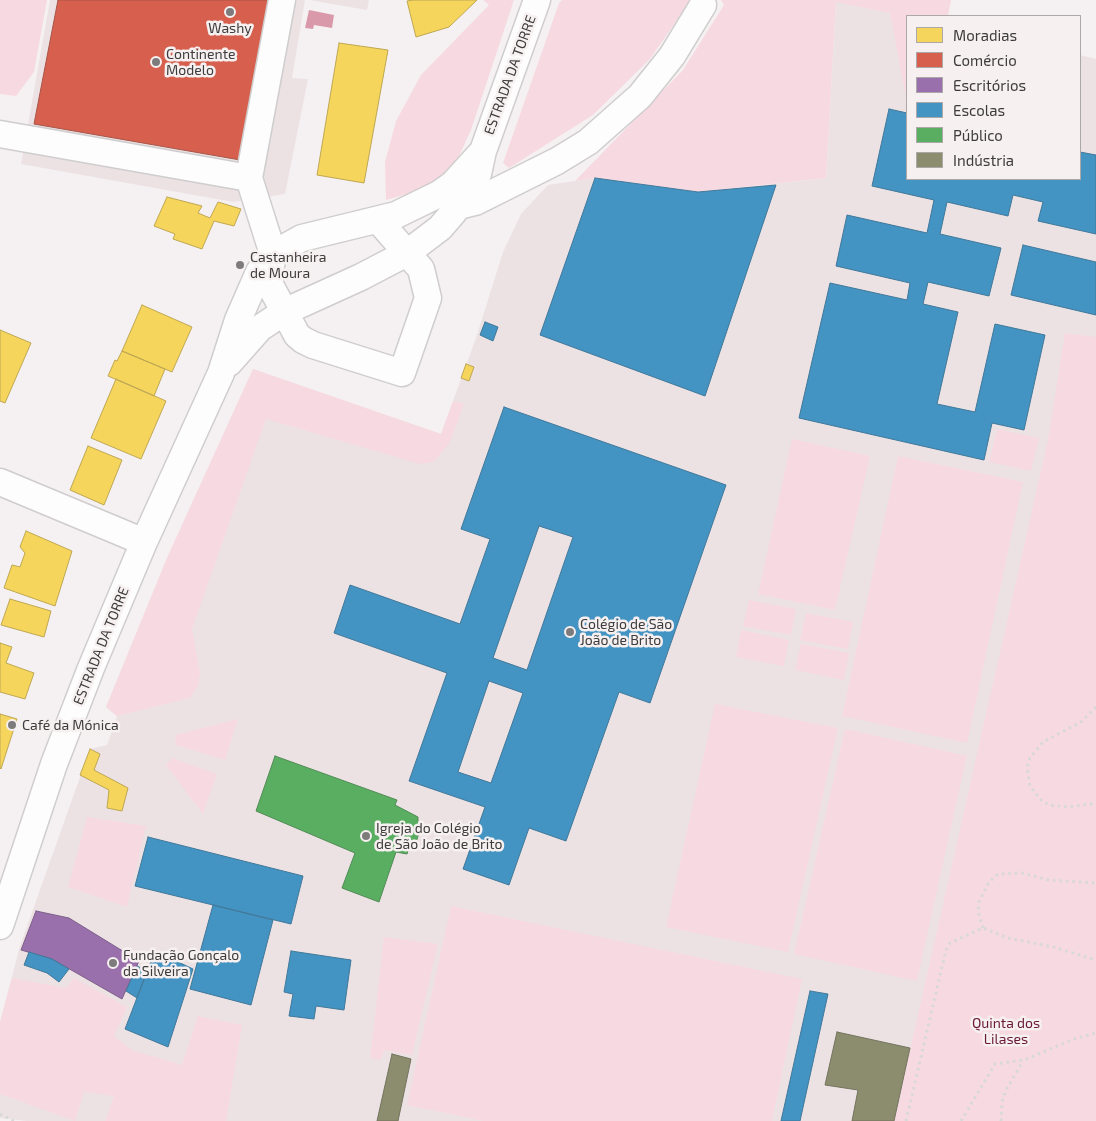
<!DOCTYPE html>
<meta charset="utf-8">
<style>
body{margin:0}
#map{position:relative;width:1096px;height:1121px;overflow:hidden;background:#f5f1f2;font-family:"Exo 2",sans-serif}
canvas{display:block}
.legend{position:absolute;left:906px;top:15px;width:175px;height:165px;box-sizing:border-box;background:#f6f0f1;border:1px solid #aca8a8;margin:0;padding:6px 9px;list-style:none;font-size:15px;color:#3d3b3b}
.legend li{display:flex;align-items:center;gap:10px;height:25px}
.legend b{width:25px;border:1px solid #aca8a8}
</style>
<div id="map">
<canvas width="1096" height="1121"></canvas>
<ul class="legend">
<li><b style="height:14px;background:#f6d55c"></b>Moradias</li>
<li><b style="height:14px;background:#d6604d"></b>Comércio</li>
<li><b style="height:14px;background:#9970ab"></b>Escritórios</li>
<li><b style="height:14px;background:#4393c3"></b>Escolas</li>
<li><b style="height:14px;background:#5aae61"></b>Público</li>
<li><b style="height:14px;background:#8c8c6e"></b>Indústria</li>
</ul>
</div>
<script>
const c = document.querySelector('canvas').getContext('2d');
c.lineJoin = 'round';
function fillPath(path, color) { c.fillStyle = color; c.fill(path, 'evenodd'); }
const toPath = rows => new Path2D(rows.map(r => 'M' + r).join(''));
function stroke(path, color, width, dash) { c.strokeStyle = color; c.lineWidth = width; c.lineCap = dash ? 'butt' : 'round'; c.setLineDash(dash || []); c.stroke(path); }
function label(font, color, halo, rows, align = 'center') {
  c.font = font + ' "Exo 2",sans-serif'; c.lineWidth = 5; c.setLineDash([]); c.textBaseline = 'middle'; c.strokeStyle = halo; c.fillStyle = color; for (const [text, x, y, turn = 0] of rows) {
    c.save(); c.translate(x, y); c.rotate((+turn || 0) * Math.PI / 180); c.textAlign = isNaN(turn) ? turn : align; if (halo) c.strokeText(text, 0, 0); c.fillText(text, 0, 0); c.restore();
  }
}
fillPath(toPath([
 [50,0,305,0,292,78,308,79,285,194,233,202,21,164],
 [309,0,369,0,367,10],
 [836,1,907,16,907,179,1080,179,1080,55,1096,59,1096,458,894,1121,27,1121,0,1118,0,1022,20,946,90,749,107,745,112,731,117,716,106,707,167,558,253,369,441,434,476,338,503,252,521,214,548,185,595,178,698,192,826,178]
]), '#ece2e4');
fillPath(toPath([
 [0,0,47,0,34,72,16,96,0,94],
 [483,0,514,0,471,130,459,156,448,171,435,181,414,192,386,200,385,162,396,121,421,75,489,5],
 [562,0,691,0,650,59,593,115,509,168,503,163,559,3],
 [721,0,951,0,948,16,907,16,907,93,905,93,890,13,836,2,826,178,698,192,595,178,575,181,683,70,724,5],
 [1065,333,1096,337,1096,1121,894,1121,1048,440],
 [253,369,441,434,453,401,464,404,449,444,433,462,420,464,266,419,192,629,200,673,198,686,190,698,117,716,106,707,167,558],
 [997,429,1039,438,1031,471,989,462],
 [792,439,870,456,835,610,758,594],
 [898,456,1023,482,967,743,842,716],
 [749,600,796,609,791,635,743,626],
 [806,613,853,622,848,649,800,640],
 [741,630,789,640,784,666,736,657],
 [801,644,849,653,844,680,795,670],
 [715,704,838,728,788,952,666,927],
 [238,719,225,760,176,745,175,735],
 [845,729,967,756,917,981,794,954],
 [172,758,217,774,203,814,166,765],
 [87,817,146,826,127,907,68,887],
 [451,906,802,979,772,1121,484,1121,407,1105],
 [384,937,438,944,412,1055,384,1050,381,1060,370,1058],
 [12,978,66,988,74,978,127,1007,114,1036,132,1050,182,1065,198,1016,242,1025,226,1121,105,1121,114,1096,84,1092,75,1121,0,1094,0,1022]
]), '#f7dae1');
fillPath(toPath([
 [309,10,334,15,332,28,314,25,313,29,305,28]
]), '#da99ab');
const homes = toPath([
 [413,0,477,0,449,27,416,37,407,1,413,0],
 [339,43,388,50,364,183,317,175,339,43],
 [167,197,202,206,198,213,210,218,218,202,241,209,234,226,214,221,202,249,173,239,175,234,154,226,167,197],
 [142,305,192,327,172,372,122,351,142,305],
 [0,330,31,343,5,403,0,401,0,330],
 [122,351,165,369,154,396,108,376,115,360,117,361,122,351],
 [466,364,474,367,469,381,461,378,466,364],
 [116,379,166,401,141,459,91,438,116,379],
 [88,446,122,460,104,505,70,490,88,446],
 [26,531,72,551,55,606,4,588,12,565,20,567,25,553,20,547,26,531],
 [10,599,51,611,44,637,1,625,10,599],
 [0,643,12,647,6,663,34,673,25,699,0,692,0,643],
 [0,714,17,719,1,769,0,768,0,714],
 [90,749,100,754,94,770,128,788,122,811,107,808,109,790,80,775,90,749]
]);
fillPath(homes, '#f6d55c');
stroke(homes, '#bea752', 1);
const shops = toPath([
 [58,0,278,0,246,161,34,124,58,0]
]);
fillPath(shops, '#d6604d');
stroke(shops, '#a85548', 1);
const offices = toPath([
 [36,911,69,918,139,961,122,999,52,959,21,950,36,911]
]);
fillPath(offices, '#9970ab');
stroke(offices, '#7d6089', 1);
const schools = toPath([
 [889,109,907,113,907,179,1080,179,1080,152,1096,155,1096,234,1038,221,1043,202,1013,195,1008,216,947,202,940,234,1001,248,989,296,928,282,923,304,958,312,937,404,975,412,995,324,1045,335,1024,430,992,423,984,460,799,418,830,283,907,300,910,283,836,266,847,215,927,233,934,200,872,186,889,109],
 [595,178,698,192,776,185,705,396,540,335,595,178],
 [1023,245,1096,262,1096,315,1011,295,1023,245],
 [485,322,498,327,493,341,480,335,485,322],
 [504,407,726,485,650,703,619,692,566,841,529,828,509,885,463,869,485,807,409,781,447,673,334,633,350,585,460,624,490,539,461,529,504,407],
 [539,526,573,537,527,670,493,658,539,526],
 [489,681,523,693,491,783,458,772,489,681],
 [148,837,303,876,291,924,135,886,148,837],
 [213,905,273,920,251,1005,190,989,213,905],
 [155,951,193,969,168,1047,125,1029,155,951],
 [291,951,351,960,344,1010,316,1006,314,1019,289,1016,293,994,284,992,291,951],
 [29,952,52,959,69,969,59,982,47,973,24,965,29,952],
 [137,966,147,971,137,998,126,991,137,966],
 [810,991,828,994,800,1121,781,1121,810,991]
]);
fillPath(schools, '#4393c3');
stroke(schools, '#41799a', 1);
const public = toPath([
 [275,756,397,800,395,805,418,817,418,822,422,823,414,849,409,848,407,854,396,852,379,902,342,888,355,853,256,811,275,756]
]);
fillPath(public, '#5aae61');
stroke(public, '#518c56', 1);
const industry = toPath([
 [837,1032,910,1048,894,1121,852,1121,858,1090,825,1085,837,1032],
 [392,1054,411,1059,398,1121,377,1121,392,1054]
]);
fillPath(industry, '#8c8c6e');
stroke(industry, '#74745f', 1);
const minor = toPath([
 [282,0,249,178,273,254,270,271,270,285,297,335,303,340,313,345,402,373,428,298,421,269,378,220],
 [0,134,249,178],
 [459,206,475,202,557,161,588,142,640,96,672,56,703,5],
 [229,363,260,328,284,312,361,277,407,253,440,228,453,213,465,197,478,174,483,151,537,0],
 [0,482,144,542],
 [0,926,54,764,91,668,144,542,221,373,238,320,259,272,273,254,302,238,396,215,439,194,453,184,483,151]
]);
stroke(minor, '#cfcdcd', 29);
stroke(toPath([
 [1096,707,1081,722,1043,742,1030,758,1027,767,1030,786,1041,800,1049,805,1069,807,1096,803],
 [983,928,978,911,979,902,989,882,998,874,1022,873,1049,880,1096,883],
 [0,1114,14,1121],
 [906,1121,946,950,950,943,983,928,1008,938,1053,947,1096,960],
 [961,1121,995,1064,1024,1060,1074,1039,1096,1033],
 [1001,1121,1002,1102,1006,1090,1023,1061]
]), '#d8d8d8', 3, [2.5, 4]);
stroke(minor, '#fefdfd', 26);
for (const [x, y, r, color] of [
 [230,12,5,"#7d7b7b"],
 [156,62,5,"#7d7b7b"],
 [240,265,5,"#7d7b7b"],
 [570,632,5,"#7d7b7b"],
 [12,725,5,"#7d7b7b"],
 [366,836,5,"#7d7b7b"],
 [113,963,5,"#7d7b7b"]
]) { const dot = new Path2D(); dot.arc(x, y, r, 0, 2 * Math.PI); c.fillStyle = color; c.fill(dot); stroke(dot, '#f6f0f1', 2); }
label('14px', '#3d3b3b', '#f6f0f1', [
 ["Washy",230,28,"center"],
 ["Continente",166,54],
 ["Modelo",166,70],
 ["Castanheira",250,257],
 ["de Moura",250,273],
 ["Colégio de São",580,624],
 ["João de Brito",580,640],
 ["Café da Mónica",22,725],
 ["Igreja do Colégio",376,828],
 ["de São João de Brito",376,844],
 ["Fundação Gonçalo",123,955],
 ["da Silveira",123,971]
], 'left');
label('14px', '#3d3b3b', '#f6f0f1', [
 ["ESTRADA DA TORRE",510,75,-70],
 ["ESTRADA DA TORRE",101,646,-68]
]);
label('14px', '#6b1837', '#f6f0f1', [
 ["Quinta dos",1006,1023],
 ["Lilases",1006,1039]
]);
</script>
